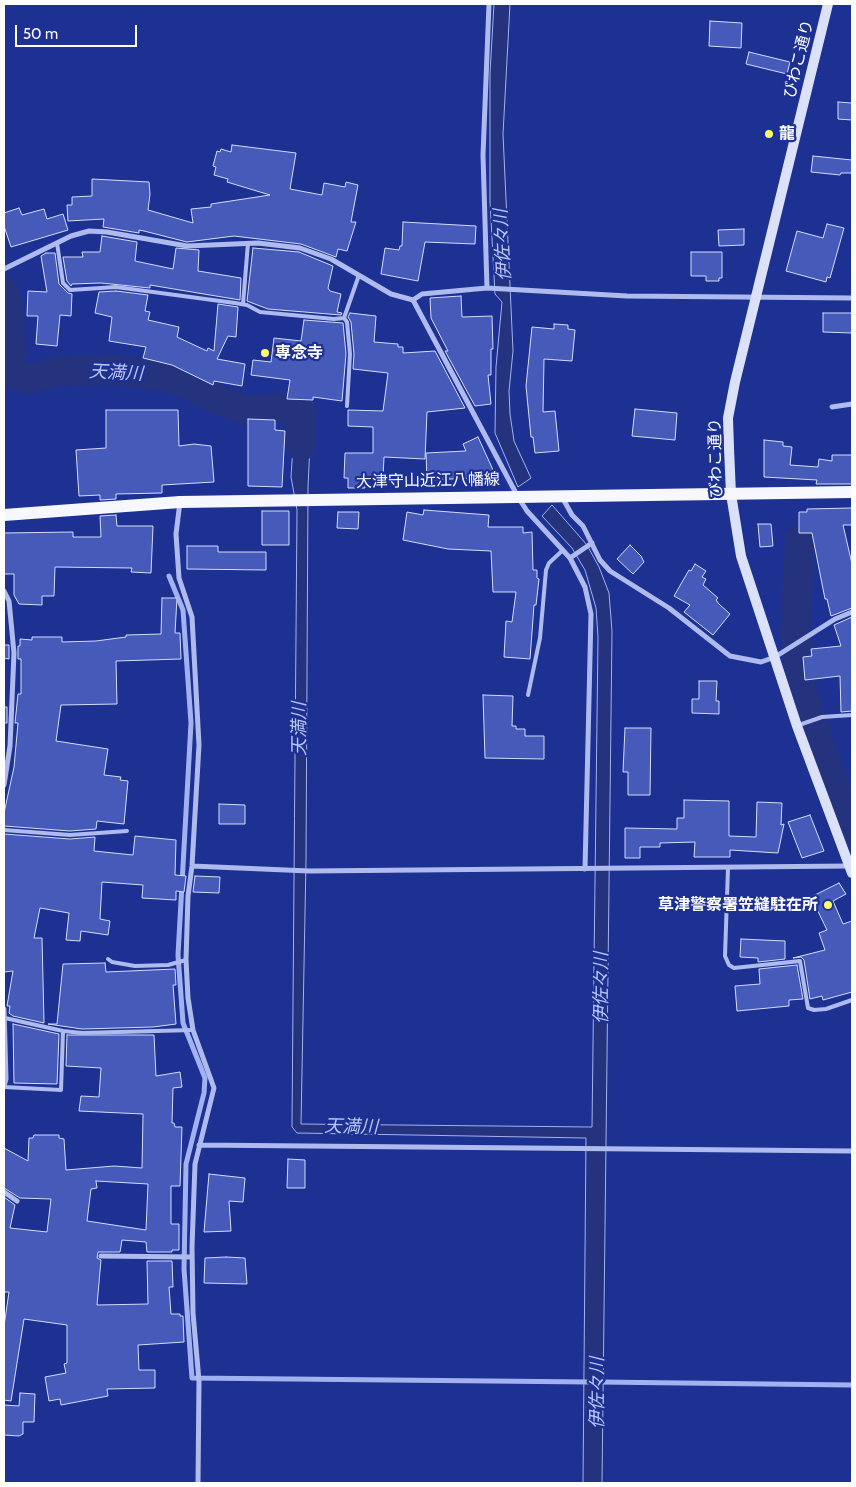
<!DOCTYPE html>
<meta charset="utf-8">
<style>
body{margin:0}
#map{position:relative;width:856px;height:1487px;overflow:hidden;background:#1d3193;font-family:Cabin,sans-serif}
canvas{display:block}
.frame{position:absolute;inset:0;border:5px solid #fff;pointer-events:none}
.scale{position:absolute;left:15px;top:25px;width:122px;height:22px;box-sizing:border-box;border:2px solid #fff;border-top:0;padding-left:6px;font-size:15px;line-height:18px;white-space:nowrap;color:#fff;-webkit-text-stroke:4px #1d3193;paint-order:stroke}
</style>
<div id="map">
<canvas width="856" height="1487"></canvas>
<div class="frame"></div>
<div class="scale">50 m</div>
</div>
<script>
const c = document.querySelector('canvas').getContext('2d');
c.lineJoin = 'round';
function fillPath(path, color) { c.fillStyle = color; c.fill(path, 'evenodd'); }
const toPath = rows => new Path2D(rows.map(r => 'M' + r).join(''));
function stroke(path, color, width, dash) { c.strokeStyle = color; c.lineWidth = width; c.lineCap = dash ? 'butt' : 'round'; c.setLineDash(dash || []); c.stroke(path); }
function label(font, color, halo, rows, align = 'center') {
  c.font = font + ' Cabin,"Noto Sans JP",sans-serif'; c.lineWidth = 4.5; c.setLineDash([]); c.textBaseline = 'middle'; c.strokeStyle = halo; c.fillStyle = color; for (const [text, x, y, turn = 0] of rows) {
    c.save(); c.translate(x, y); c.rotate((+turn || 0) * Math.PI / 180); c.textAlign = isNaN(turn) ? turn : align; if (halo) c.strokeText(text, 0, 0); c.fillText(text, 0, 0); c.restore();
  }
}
const water = toPath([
 [494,4,510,4,503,134,513,351,509,391,510,414,514,441,531,478,518,487,495,433,496,367,502,302,495,294,490,201,490,73,494,4],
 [296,401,312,402,308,487,306,860,301,1124,592,1127,598,637,596,608,585,570,572,548,542,516,552,505,587,545,599,567,609,593,612,631,602,1483,583,1483,586,1138,297,1133,292,1127,297,510,291,477,296,401]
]);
fillPath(water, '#25337e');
stroke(water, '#a2b2f0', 1);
stroke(toPath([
 [169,576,183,610,191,723,178,955,183,1023,205,1078,204,1093,186,1164,184,1269,192,1378,589,1382],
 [598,1382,852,1385]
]), '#a2b2f0', 5);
stroke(toPath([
 [4,292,9,308,11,370,19,376,30,379,61,371,113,370,161,376,192,386,221,401,246,410,278,408,301,412,301,446],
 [800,540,795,635,799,649,797,679,852,835]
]), '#25337e', 30);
const building = toPath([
 [710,21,742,23,741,48,709,46,710,21],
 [749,52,790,62,787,74,746,64,749,52],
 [838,102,852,103,852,120,838,119,838,102],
 [232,145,296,153,290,189,322,195,324,183,345,187,346,182,358,185,351,222,356,222,347,251,338,249,336,257,301,244,234,236,187,242,144,231,139,230,139,233,103,227,104,219,68,221,67,205,72,205,72,197,92,196,92,179,149,182,150,194,148,210,193,223,191,209,211,207,211,204,270,195,227,182,228,179,214,175,216,167,213,166,217,151,220,152,221,149,231,152,232,145],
 [813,156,852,160,852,173,841,173,840,175,811,172,813,156],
 [19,208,22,215,44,209,47,219,63,214,68,230,11,247,4,226,4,213,19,208],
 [403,222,476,226,475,244,425,242,418,281,381,274,385,248,399,250,400,246,402,246,403,222],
 [827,224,844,228,830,278,827,277,826,282,786,271,797,231,823,238,827,224],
 [744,229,744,245,719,246,718,230,744,229],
 [102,236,137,242,135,261,173,269,176,248,199,250,198,271,241,278,240,300,150,285,150,288,101,283,72,284,71,286,67,281,63,257,83,257,82,252,100,252,102,236],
 [253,248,299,252,333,266,328,288,330,291,341,294,337,312,342,313,341,315,268,309,247,301,253,248],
 [691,252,722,252,722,278,719,278,719,281,706,281,706,276,691,276,691,252],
 [46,253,55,253,59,284,68,293,72,294,71,316,60,315,57,346,36,344,38,316,27,316,28,291,47,292,41,256,46,253],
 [116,291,148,295,145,311,150,312,148,320,179,327,177,337,207,351,208,348,214,351,218,304,238,307,236,337,228,336,217,359,245,364,242,386,214,381,213,385,172,365,143,358,146,347,109,341,112,317,95,313,99,292,116,291],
 [461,296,462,317,492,316,493,349,491,349,491,375,488,375,491,404,475,406,445,351,448,351,431,318,430,298,461,296],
 [350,313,376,316,374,342,398,344,398,347,403,347,403,353,435,351,465,408,427,412,425,459,384,457,383,478,365,478,365,488,348,488,348,478,344,478,345,453,373,453,373,427,348,426,348,410,383,411,388,373,353,369,354,354,351,322,348,317,350,313],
 [823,313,852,313,852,333,823,332,823,313],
 [304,320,343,323,346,354,342,401,313,397,313,400,287,399,290,380,251,375,253,360,271,362,274,338,301,341,304,320],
 [554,324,568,325,568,329,575,330,572,361,544,359,543,412,555,411,559,451,535,453,533,437,531,437,526,386,532,327,554,329,554,324],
 [635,409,677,413,675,440,632,436,635,409],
 [106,410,178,410,179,446,194,444,211,446,214,482,162,485,162,493,116,494,116,499,100,500,100,495,79,496,76,450,106,448,106,410],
 [248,419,275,420,275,430,285,431,282,487,248,486,248,419],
 [478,437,494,472,475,481,474,478,427,480,426,453,466,451,463,444,478,437],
 [764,440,783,442,783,446,792,447,790,465,818,467,819,459,832,461,832,455,852,455,852,484,816,484,817,480,764,477,764,440],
 [852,508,852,525,843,525,852,564,852,608,831,616,827,599,825,599,812,533,799,533,799,512,807,512,807,509,852,508],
 [424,510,489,515,488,527,523,527,523,533,532,532,533,570,537,570,537,578,539,579,536,605,534,605,530,659,504,657,506,621,512,622,516,592,493,592,491,551,448,549,403,540,407,512,423,515,424,510],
 [262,511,289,511,289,545,262,545,262,511],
 [338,512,359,512,358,529,337,528,338,512],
 [116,515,117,526,153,526,151,573,131,572,132,568,55,567,54,596,42,596,42,605,19,604,14,595,14,574,4,574,4,533,73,532,73,537,101,537,100,516,116,515],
 [758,524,771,524,773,546,760,547,758,524],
 [630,545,641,556,644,562,633,574,617,559,630,545],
 [187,546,218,546,218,552,266,552,266,570,187,569,187,546],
 [695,564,706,571,702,577,706,579,703,585,718,598,716,600,719,604,730,614,713,635,684,612,690,605,674,596,689,570,691,571,695,564],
 [162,598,177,598,175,633,180,633,181,659,116,661,117,704,61,705,56,741,108,749,104,775,121,777,120,780,128,781,124,824,97,821,96,829,70,831,4,826,4,813,14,767,18,723,15,723,18,694,21,694,21,659,18,659,18,646,20,646,20,639,32,640,32,637,62,637,62,642,96,641,126,637,126,635,161,634,162,598],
 [852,617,852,711,841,712,840,676,805,680,803,657,812,656,811,649,841,646,834,625,852,617],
 [4,645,9,645,9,659,4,658,4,645],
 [699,681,717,681,716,701,719,701,719,714,692,713,692,699,699,699,699,681],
 [483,695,513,696,512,726,516,726,516,729,525,729,525,736,544,736,544,759,485,758,483,695],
 [4,707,7,707,7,723,4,723,4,707],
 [625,728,651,728,650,795,628,795,628,772,623,772,625,728],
 [684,800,729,801,729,836,756,837,757,802,782,803,781,825,784,824,778,853,730,850,730,857,694,857,695,842,660,843,660,847,640,847,640,858,625,858,625,828,677,829,677,818,684,818,684,800],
 [219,804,245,805,245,824,219,824,219,804],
 [810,815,824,851,802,858,788,822,810,815],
 [4,834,70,839,95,837,94,851,133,855,135,836,176,840,175,875,186,876,184,892,176,891,176,900,142,898,143,885,102,882,100,919,110,921,108,935,81,931,80,941,66,940,69,913,40,908,34,938,42,938,44,1023,13,1016,9,1013,10,1006,7,1006,13,971,4,972,4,834],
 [195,876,220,877,219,893,193,892,195,876],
 [839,883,846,894,833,901,843,924,852,921,852,992,823,1000,822,996,810,999,804,960,801,957,793,958,825,950,819,933,827,930,811,897,839,883],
 [741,939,785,941,785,959,758,962,758,958,740,957,741,939],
 [105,963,106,972,175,969,176,985,173,985,176,1024,153,1027,82,1029,48,1024,57,1024,63,964,105,963],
 [797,965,803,999,789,1000,789,1006,737,1011,735,986,760,984,759,969,797,965],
 [13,1024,59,1034,57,1084,14,1083,13,1024],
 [67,1035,154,1035,156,1076,180,1072,182,1087,173,1088,172,1123,174,1123,175,1127,182,1127,180,1186,171,1186,171,1224,179,1224,179,1250,172,1250,172,1252,147,1252,146,1242,122,1240,120,1252,98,1252,97,1258,101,1260,97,1305,148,1304,147,1261,172,1261,173,1287,169,1287,171,1314,180,1314,180,1316,183,1316,184,1342,138,1345,139,1370,155,1370,155,1388,107,1389,108,1396,61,1405,60,1399,49,1401,45,1377,66,1373,64,1364,67,1363,67,1325,24,1319,11,1401,4,1400,4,1326,9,1292,4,1292,4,1197,15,1205,10,1228,47,1232,51,1199,20,1198,4,1188,4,1148,28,1161,29,1138,33,1138,34,1135,59,1135,59,1138,64,1139,66,1170,114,1166,142,1168,143,1114,79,1111,81,1096,99,1097,101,1068,66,1066,67,1035],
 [96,1181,148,1184,146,1230,87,1221,91,1189,97,1188,96,1181],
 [288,1159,305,1160,305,1188,287,1188,288,1159],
 [209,1174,245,1178,243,1202,229,1201,231,1231,204,1232,209,1174],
 [226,1257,245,1258,247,1284,204,1283,205,1258,226,1257],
 [20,1393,35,1394,34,1422,23,1422,23,1434,19,1436,4,1435,4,1405,19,1406,20,1393]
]);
fillPath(building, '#455ab9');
stroke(building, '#d5dcfa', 1);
stroke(toPath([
 [57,243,63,283,70,290,116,287,235,303,247,305,260,312,334,319,344,318,359,275],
 [243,304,248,243],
 [344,318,347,322,350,354,347,406],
 [528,695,540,638,546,570,549,563,563,550],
 [799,725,822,717,852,715],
 [4,830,70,835,127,831],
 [728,868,725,956,729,965,734,968,800,961,808,1008,814,1010,826,1009,852,1000],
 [108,959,112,962,135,966,168,965,186,960],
 [5,1018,63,1031,82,1033,193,1030],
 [4,1087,61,1090,63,1031]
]), '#afbbee', 4);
stroke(toPath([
 [4,269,71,236,89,231,107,232,187,246,258,243,300,248,331,259,391,294,413,300,422,294,487,288,627,296,852,298],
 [487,288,483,155,489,4],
 [413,300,518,497,527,511,570,558,585,587,591,614,585,869],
 [832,407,852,404],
 [562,497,572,515,583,526,600,560,610,571,669,608,730,656,761,662,775,657,835,619,852,612],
 [180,502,176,534,179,578,192,617,199,745,192,866,188,896,186,960,188,998,193,1030,214,1088,195,1164,192,1247,193,1313,199,1381,198,1483],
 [570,558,592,543],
 [4,591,9,601,14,653,10,746,4,785],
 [192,866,309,871,849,866],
 [4,1009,6,1079,4,1086],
 [199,1145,852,1151],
 [4,1192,17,1201],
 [101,1256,192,1257]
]), '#afbbee', 5);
stroke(toPath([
 [828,4,735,382,728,418,729,448,731,494,741,556,797,726,852,873]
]), '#dce1fa', 10);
stroke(toPath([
 [4,515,180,502,852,492]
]), '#f6f7ff', 12);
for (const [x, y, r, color] of [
 [769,134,5,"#fefa6d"],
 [265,353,5,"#fefa6d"],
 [828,905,5,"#fefa6d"]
]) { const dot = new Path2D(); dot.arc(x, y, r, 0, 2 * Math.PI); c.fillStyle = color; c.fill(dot); stroke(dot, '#1d3193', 2); }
label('16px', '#fff', '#1d3193', [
 ["びわこ通り",799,59,-76],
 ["びわこ通り",716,458,-91],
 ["大津守山近江八幡線",428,481,-1]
]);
label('bold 16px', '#fff', '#1d3193', [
 ["龍",779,134],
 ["専念寺",275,353],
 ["草津警察署笠縫駐在所",818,905,"right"]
], 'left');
label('italic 18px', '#bbc6f5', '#1d3193', [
 ["伊佐々川",503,245,-93],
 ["天満川",116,373,3],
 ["天満川",300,729,-90],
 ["伊佐々川",602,988,-90],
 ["天満川",351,1127,1],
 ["伊佐々川",598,1393,-90]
]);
</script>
